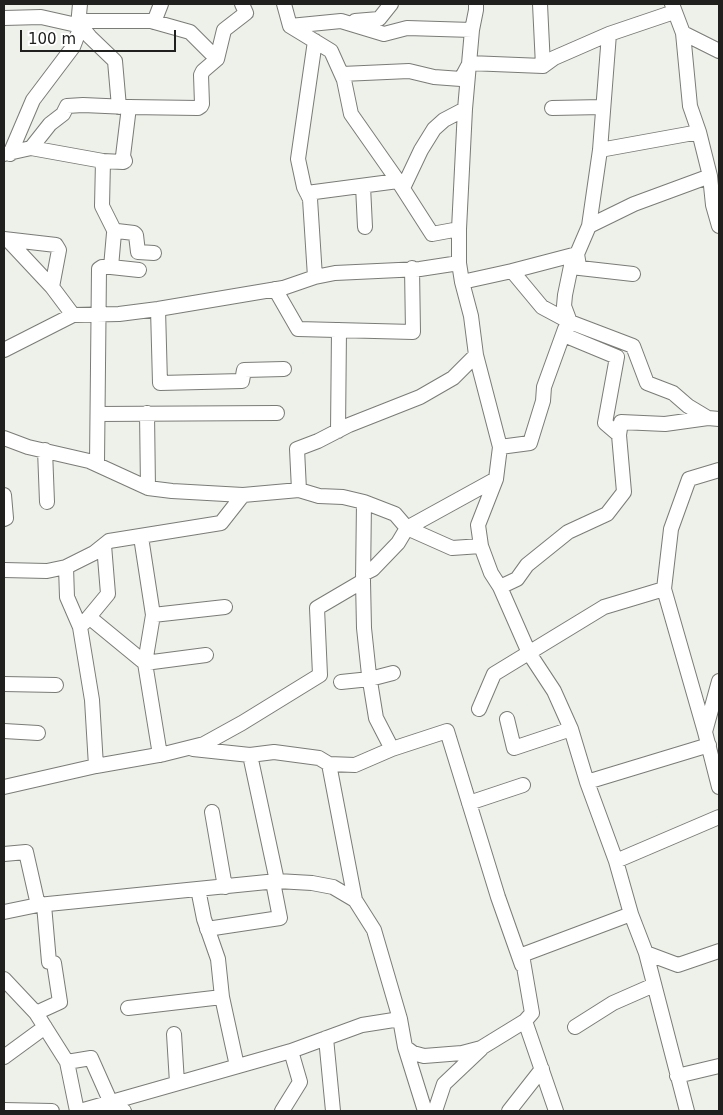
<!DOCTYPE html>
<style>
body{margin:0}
#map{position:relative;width:723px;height:1115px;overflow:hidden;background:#eef0ea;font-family:"DejaVu Sans",sans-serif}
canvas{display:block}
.frame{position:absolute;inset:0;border:5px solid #20211f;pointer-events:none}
.scale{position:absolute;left:20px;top:30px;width:156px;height:22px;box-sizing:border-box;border:2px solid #20211f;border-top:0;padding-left:6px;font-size:15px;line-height:18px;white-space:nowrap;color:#20211f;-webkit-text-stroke:4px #fff;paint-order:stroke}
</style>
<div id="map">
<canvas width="723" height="1115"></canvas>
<div class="frame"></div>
<div class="scale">100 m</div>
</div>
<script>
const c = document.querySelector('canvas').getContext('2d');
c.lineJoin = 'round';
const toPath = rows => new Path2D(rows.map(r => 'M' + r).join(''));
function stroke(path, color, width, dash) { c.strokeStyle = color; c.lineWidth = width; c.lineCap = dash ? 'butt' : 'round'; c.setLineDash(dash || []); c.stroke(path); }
const minor = toPath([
 [284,4,290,26,331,51,344,80,351,114,398,181,432,234,459,229],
 [476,4,476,10,472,30,465,109,459,229,459,263,462,282,471,316,476,355,500,447,496,479,478,525,481,546,491,573,500,587,529,653,554,691,571,729,587,782,616,861,631,914],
 [540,4,543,66],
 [672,4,683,33,690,106,699,132,710,176,713,205,719,226],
 [4,18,41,17,81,26,90,37,115,61,119,107],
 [78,21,151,21,190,32,217,59],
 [355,21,379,19,391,4],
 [154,22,161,4],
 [78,26,80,4],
 [290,26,341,21,384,34,407,28,472,30],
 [683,33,719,51],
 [315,41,298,159,304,187,310,199,315,277],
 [469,63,543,66,554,58,609,34,674,12],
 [342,74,409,71,434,77,461,79,468,66],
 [552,108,603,107],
 [31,148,50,124,63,114,67,106,83,105,128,107],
 [600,150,699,132],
 [4,154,31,148,103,161,123,162,125,161,123,156,129,107,198,108,201,106,202,104,201,75,203,71,217,59,224,30,246,13,242,4],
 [10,154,33,100,73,47,81,26],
 [103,161,102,206,115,232],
 [363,186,365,227],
 [403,188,421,150,434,129,444,120,465,109],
 [307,193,398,181],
 [589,226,634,204,710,176],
 [4,239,56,245,59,250,52,287],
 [8,240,52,287,73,315],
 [111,267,139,270],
 [571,267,633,274],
 [512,271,577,254],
 [462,282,512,271,542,307,570,322,633,346,647,383,673,393,688,406,708,418],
 [275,289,298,329,413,332,412,268],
 [158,309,160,383,242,381,244,370,284,369],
 [564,335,617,357,605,423,619,435],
 [4,350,73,315,119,314,158,309,283,288,315,277,335,273,420,269,459,263],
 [147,413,148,488],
 [98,414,277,413],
 [338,431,339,330],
 [4,438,28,447,89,461,148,488,172,491,243,495,299,490,319,496,343,497,364,502,363,581,317,608,320,675,242,723,204,744,164,754,96,766,4,787],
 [500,447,530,443,543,401,544,387,565,329,570,322,564,306,565,295,571,266,579,266,577,254,589,226,600,150,609,34],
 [45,450,47,502],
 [97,463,99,269,102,267,111,267,114,233,117,231,134,233,136,235,138,252,154,253],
 [719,470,689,479,671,529,664,589,705,732,719,787],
 [299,490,297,449,318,441,349,425,420,397,453,378,476,355],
 [4,495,6,518,4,519],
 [364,502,395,514,407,528,452,548,481,546],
 [141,537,153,615,145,663,160,755],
 [66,567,67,597,80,627,92,700,96,766],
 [4,570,47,571,66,567,94,553,109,541,221,523,243,495],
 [363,574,373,569,398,543,407,528,496,479],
 [363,581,364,628,369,675,376,718,392,749],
 [500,587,517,579,527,565,568,532,607,514,624,492,619,435,621,422,665,424,708,418,719,419],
 [153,615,225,607],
 [89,617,145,663,206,655],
 [84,623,108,594,104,545],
 [341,682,370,679,393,673],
 [4,684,56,685],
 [479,709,494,674,604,607,664,589],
 [507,719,514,748,571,729],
 [4,731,38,733],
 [705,732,719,681],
 [193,749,250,755,274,752,319,758,329,764,355,765,392,749,447,731,498,897,522,965],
 [250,755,277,881],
 [329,764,355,900],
 [587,782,709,745],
 [469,803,523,785],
 [212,812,225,887],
 [4,854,26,852,38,905],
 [616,861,719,817],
 [198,889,204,919,218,959,222,997,237,1066],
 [4,912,38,905,277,881,312,883,333,887,355,900,374,930,400,1019,405,1047,413,1053,424,1056,462,1053,481,1048,525,1021,532,1013,522,955,631,914,646,953,678,965,719,951],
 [207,929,280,918,273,882],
 [646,953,687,1111],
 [4,979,36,1013,67,1062,91,1058,111,1103,124,1111],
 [128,1008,222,997],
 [36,1013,60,1002,54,963,49,962,44,905],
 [525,1021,556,1111],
 [575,1027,613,1003,654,985],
 [174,1034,177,1083],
 [326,1038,333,1111],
 [405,1047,425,1111],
 [4,1057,45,1027],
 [67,1062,77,1111],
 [677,1076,719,1066],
 [4,1110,52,1111],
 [80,1111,291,1051,362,1025,400,1019],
 [282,1111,300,1082,291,1051],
 [435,1111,444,1084,481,1049],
 [509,1111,542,1069]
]);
stroke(minor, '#7a7c76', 16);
stroke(minor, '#fff', 14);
</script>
